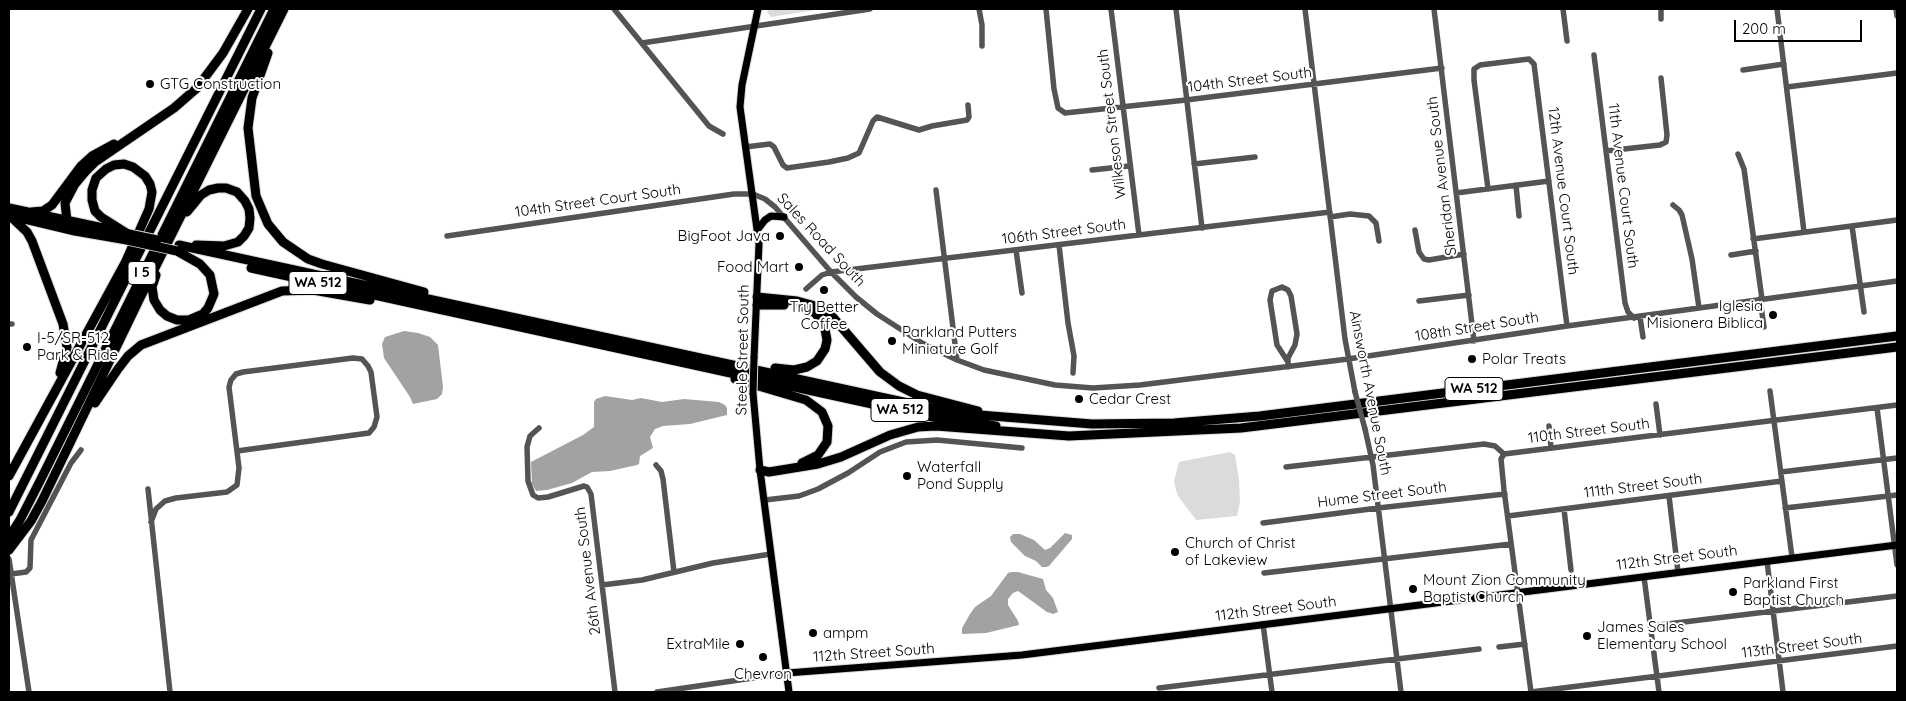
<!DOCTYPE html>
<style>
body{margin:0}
#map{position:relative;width:1906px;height:701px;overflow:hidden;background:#fff;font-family:Quicksand,sans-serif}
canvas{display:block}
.frame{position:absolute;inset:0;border:10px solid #000;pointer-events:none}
.scale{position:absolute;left:1734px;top:20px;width:128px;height:22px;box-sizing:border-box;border:2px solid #000;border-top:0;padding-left:6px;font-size:15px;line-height:18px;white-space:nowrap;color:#000;-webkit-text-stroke:4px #fff;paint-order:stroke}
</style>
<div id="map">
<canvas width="1906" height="701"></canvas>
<div class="frame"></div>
<div class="scale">200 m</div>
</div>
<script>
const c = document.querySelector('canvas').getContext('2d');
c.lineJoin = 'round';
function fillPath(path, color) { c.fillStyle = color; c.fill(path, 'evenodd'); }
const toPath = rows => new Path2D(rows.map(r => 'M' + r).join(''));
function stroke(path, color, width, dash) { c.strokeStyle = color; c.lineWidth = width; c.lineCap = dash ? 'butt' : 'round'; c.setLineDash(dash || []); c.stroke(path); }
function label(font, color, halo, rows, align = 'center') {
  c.font = font + ' Quicksand,sans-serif'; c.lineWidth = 4; c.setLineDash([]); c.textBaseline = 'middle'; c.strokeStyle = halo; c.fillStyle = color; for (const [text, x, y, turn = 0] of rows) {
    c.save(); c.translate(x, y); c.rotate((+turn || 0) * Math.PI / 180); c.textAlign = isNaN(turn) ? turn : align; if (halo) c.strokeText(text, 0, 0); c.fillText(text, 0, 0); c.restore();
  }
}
fillPath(toPath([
 [768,9,822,9,771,17,767,12],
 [1230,452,1235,455,1239,480,1240,502,1237,516,1196,520,1178,496,1176,490,1174,481,1179,462]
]), '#dbdbdb');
fillPath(toPath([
 [404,331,418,333,430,337,438,345,443,387,442,394,437,399,413,404,410,397,384,358,382,344,385,337],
 [605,396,632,400,641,398,662,402,684,399,719,402,725,405,727,408,727,415,690,424,663,426,655,429,650,437,653,448,640,456,639,464,637,465,610,471,592,472,572,483,547,490,536,491,532,484,531,462,583,435,594,427,594,402,596,399],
 [1065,533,1072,535,1072,539,1049,566,1046,567,1042,567,1036,561,1025,556,1011,542,1010,537,1013,534,1020,534,1034,540,1045,550,1050,548],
 [1011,572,1018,572,1043,579,1046,590,1053,598,1058,612,1053,614,1047,612,1018,591,1013,593,1008,599,1008,605,1018,621,1019,625,986,633,962,634,962,628,970,614,975,607,991,596,1008,573]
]), '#a2a2a2');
const major = toPath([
 [758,229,765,220,771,216,784,217],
 [754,358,759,244,740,107,742,85,758,9],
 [753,393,760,470,789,692],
 [787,673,1022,655,1897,545]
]);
const highway = toPath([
 [268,53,252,98,248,128,256,196,268,224,283,242,308,259,322,264,424,292],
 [9,208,122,232],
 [31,212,43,211,52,205,81,166,92,156,114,144],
 [187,212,201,195,209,190,218,188,226,188,237,192,245,201,249,209,250,218,249,228,244,236,238,242,224,246,196,245],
 [10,216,27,232,32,241,63,324,67,347,60,373],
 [12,216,75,231,127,240],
 [75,231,67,221,65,203,75,184,85,172,95,162,174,108,197,88,223,53,248,9],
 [179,245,931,408,967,414,1092,424,1174,423,1260,416,1897,336],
 [251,268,927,416,996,426],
 [156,275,152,287,154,300,160,310,167,316,177,320,189,320,203,314,208,308,214,294,210,275,200,264,177,251],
 [757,297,797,301,819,307,831,315,880,372,899,386,917,395,978,411],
 [757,305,784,305],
 [775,368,794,370,807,367,817,361,825,349,827,340,824,324,815,313,802,306],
 [735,379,806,400,822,412,828,426,827,442,818,455,802,463],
 [95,403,118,369,128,356,141,345,282,291,313,290,370,300],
 [760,470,769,472,818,464,841,457,890,435,918,427,936,426,1069,436,1241,428,1897,347],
 [9,476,125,263,149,209,152,192,150,184,145,176,133,167,124,164,114,165,106,169,96,178,92,190,92,200,95,211,101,217,128,234],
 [9,512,261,9],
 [9,537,20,520,41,479,274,9],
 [9,550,31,521,42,501,139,300,284,9]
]);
stroke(major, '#dbdbdb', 9);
stroke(highway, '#dbdbdb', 11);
stroke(toPath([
 [614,9,709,126,723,134],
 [979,9,982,25,982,46],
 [1046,9,1054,89,1058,108,1065,113,1186,100,1442,68],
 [1111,9,1139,235],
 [1176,9,1202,228],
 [1305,9,1345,339,1355,392],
 [1434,9,1474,341],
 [1563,9,1567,41],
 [1777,9,1804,232],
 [1896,9,1897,16],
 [1661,19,1661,9],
 [642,43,870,9],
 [1594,55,1625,303,1628,312,1634,318],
 [1743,70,1784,64],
 [1787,87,1897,73],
 [745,147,770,144,774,147,783,165,787,168,829,162,848,158,859,153,873,121,877,117,919,130,932,126,967,120,969,117,968,105],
 [1606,151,1660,145,1666,142,1667,135,1661,78],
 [1738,154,1744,169,1762,299],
 [1194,164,1255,157],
 [1092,170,1129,166],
 [1516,185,1519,216],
 [1488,189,1474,80,1474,69,1480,65,1529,59,1534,64,1535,72,1567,326],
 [936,190,957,360],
 [1456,193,1549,181],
 [1673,205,1679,210,1682,215,1692,259,1699,308],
 [1330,217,1350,214,1369,216,1376,223,1379,241],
 [1852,226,1864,312],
 [1415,230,1419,252,1424,259,1429,260,1464,254],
 [447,236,734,194,753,194,765,199,775,207,831,272,856,297,877,314,922,343,957,360,984,370,1055,385,1093,388,1140,385,1348,359,1567,326,1897,281],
 [1753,239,1897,220],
 [1059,245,1068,323,1074,356,1073,373],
 [1016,250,1022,293],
 [1731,255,1756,251],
 [806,289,822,275,831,272,1330,212],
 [1760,299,1764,327],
 [1419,301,1469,295],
 [1640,317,1643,337],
 [9,324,12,324],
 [1288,362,1277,345,1270,300,1272,291,1282,287,1288,290,1291,296,1297,334,1295,345,1288,358,1288,367],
 [1770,391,1792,557],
 [1656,404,1660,435],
 [1877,408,1897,565],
 [1549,426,1551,448],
 [539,428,530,436,527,447,528,481,533,495,538,498,548,497,584,486,587,487,591,494,615,692],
 [1365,429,1373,465,1401,692],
 [1504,454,1501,459,1504,490,1531,692,1897,646],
 [656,465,661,471,663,479,674,572],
 [1286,467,1484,444,1495,446,1504,454,1897,405],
 [1781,472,1897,458],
 [148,489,170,692],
 [1669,496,1678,572],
 [765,500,799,496,818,489,848,473,880,452,906,442,937,440,1022,448],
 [1785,508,1897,495],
 [1564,509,1571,570],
 [1508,516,1782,481],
 [151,522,156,509,165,501,176,498,227,492,237,485,239,468,229,387,231,380,236,374,243,372,353,358,362,359,368,366,371,372,377,417,374,427,369,433,237,451],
 [1263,523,1378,508,1505,494],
 [9,559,29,692],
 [1767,561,1783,692],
 [1264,573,1511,544],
 [11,574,26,572,30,568,31,540,71,463,81,450],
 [1644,577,1659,692],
 [602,585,642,580,713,563,771,554],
 [1263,624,1272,692],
 [1651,626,1897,596],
 [1499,647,1525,644],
 [1159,688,1479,649],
 [657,692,787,673]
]), '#545454', 5.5);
stroke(major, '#000', 7);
stroke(highway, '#000', 9);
const majorBridge = toPath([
 [753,393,754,358]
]);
const highwayBridge = toPath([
 [129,234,157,240],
 [127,240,177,251]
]);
stroke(majorBridge, '#dbdbdb', 9, []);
stroke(highwayBridge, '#dbdbdb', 11, []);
stroke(toPath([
 [1355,392,1365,429]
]), '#545454', 5.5);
stroke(majorBridge, '#000', 7);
stroke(highwayBridge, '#000', 9);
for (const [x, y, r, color] of [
 [150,84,5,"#000"],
 [780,236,5,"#000"],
 [799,267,5,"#000"],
 [824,290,5,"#000"],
 [1773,315,5,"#000"],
 [892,341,5,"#000"],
 [27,347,5,"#000"],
 [1472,359,5,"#000"],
 [1079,399,5,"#000"],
 [907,476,5,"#000"],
 [1175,552,5,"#000"],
 [1413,589,5,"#000"],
 [1733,592,5,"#000"],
 [813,633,5,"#000"],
 [1587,636,5,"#000"],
 [740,644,5,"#000"],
 [763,657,5,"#000"]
]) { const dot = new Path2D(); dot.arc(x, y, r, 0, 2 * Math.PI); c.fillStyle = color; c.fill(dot); stroke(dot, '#fff', 2); }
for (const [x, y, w] of [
 [142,273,28],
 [318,283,58],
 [1474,389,58],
 [900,410,58]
]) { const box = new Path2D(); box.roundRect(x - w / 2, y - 11.5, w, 23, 4); c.fillStyle = '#fff'; c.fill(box); stroke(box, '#000', 1); }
label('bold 14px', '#000', null, [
 ["I 5",142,273],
 ["WA 512",318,283],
 ["WA 512",1474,389],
 ["WA 512",900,410]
]);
label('15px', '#000', '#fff', [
 ["104th Street South",1250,80,-7],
 ["Wilkeson Street South",1112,124,-97],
 ["Sheridan Avenue South",1442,176,-97],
 ["11th Avenue Court South",1623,186,83],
 ["12th Avenue Court South",1563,191,83],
 ["104th Street Court South",598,201,-8],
 ["106th Street South",1064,232,-7],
 ["Sales Road South",821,240,47],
 ["108th Street South",1477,327,-9],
 ["Steele Street South",743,350,-89],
 ["Ainsworth Avenue South",1370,393,79],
 ["110th Street South",1589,431,-7],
 ["111th Street South",1643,486,-7],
 ["Hume Street South",1382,495,-7],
 ["112th Street South",1677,558,-7],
 ["26th Avenue South",588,571,-97],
 ["112th Street South",1276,609,-7],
 ["113th Street South",1802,646,-7],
 ["112th Street South",874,653,-4]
]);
label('15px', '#000', '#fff', [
 ["GTG Construction",160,84],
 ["BigFoot Java",770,236,"right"],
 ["Food Mart",789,267,"right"],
 ["Iglesia",1763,306,"right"],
 ["Misionera Biblica",1763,323,"right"],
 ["Try Better",824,307,"center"],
 ["Coffee",824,324,"center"],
 ["Parkland Putters",902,332],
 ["Miniature Golf",902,349],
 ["I-5/SR-512",37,338],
 ["Park & Ride",37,355],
 ["Polar Treats",1482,359],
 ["Cedar Crest",1089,399],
 ["Waterfall",917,467],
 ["Pond Supply",917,484],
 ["Church of Christ",1185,543],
 ["of Lakeview",1185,560],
 ["Mount Zion Community",1423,580],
 ["Baptist Church",1423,597],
 ["Parkland First",1743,583],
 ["Baptist Church",1743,600],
 ["James Sales",1597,627],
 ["Elementary School",1597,644],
 ["ampm",823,633],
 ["ExtraMile",730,644,"right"],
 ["Chevron",763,674,"center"]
], 'left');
</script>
